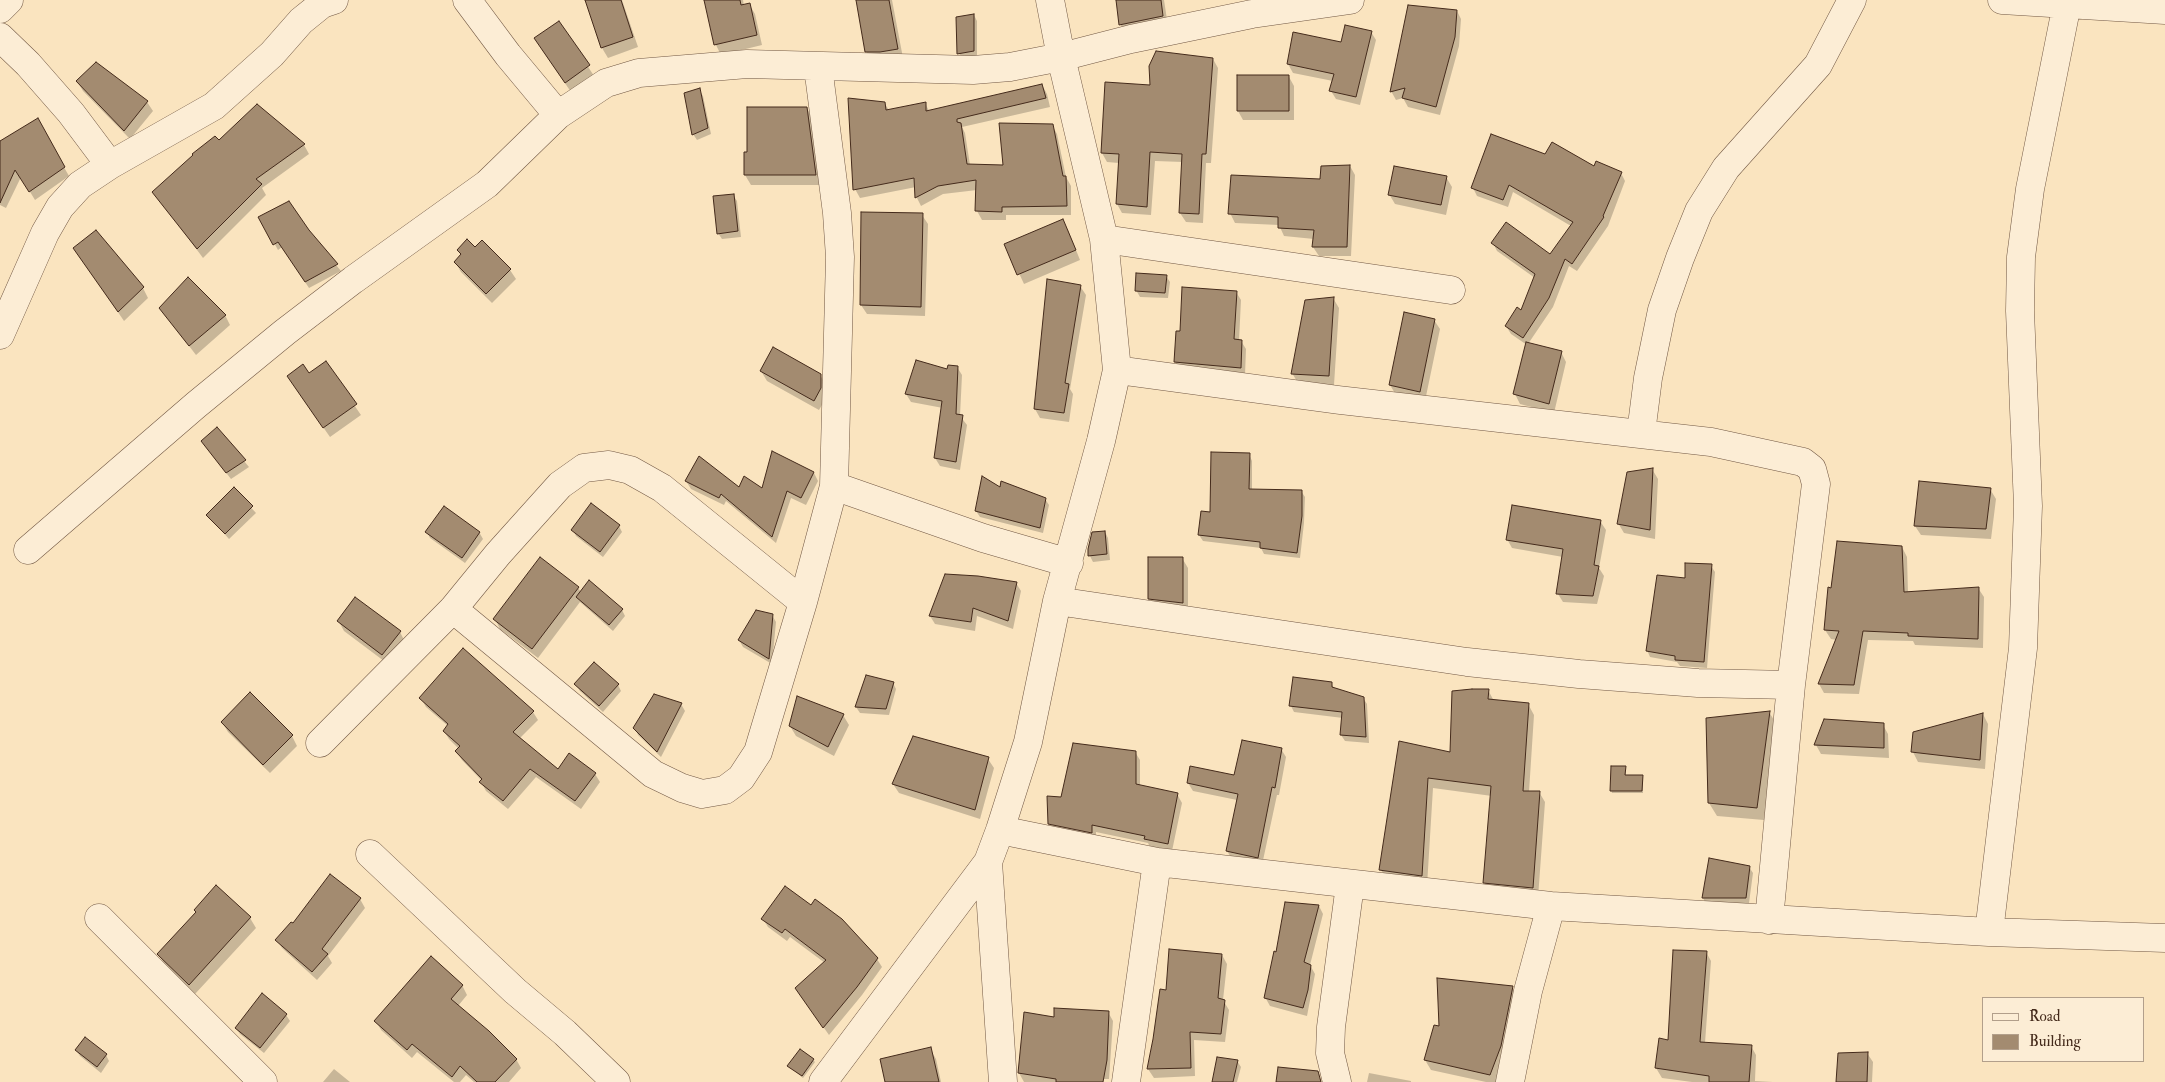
<!DOCTYPE html>
<style>
body{margin:0}
#map{position:relative;width:2165px;height:1082px;overflow:hidden;background:#fae4bf;font-family:"IM FELL Double Pica",serif}
canvas{display:block}
.legend{position:absolute;left:1982px;top:997px;width:162px;height:65px;box-sizing:border-box;background:#fcedd5;border:1px solid #b29f8b;margin:0;padding:6px 9px;list-style:none;font-size:15px;color:#442a1b}
.legend li{display:flex;align-items:center;gap:10px;height:25px}
.legend b{width:25px;border:1px solid #b29f8b}
</style>
<div id="map">
<canvas width="2165" height="1082"></canvas>
<ul class="legend">
<li><b style="height:6px;background:#fcedd5"></b>Road</li>
<li><b style="height:14px;background:#a38b70"></b>Building</li>
</ul>
</div>
<script>
const c = document.querySelector('canvas').getContext('2d');
c.lineJoin = 'round';
function fillPath(path, color) { c.fillStyle = color; c.fill(path, 'evenodd'); }
const toPath = rows => new Path2D(rows.map(r => 'M' + r).join(''));
function stroke(path, color, width, dash) { c.strokeStyle = color; c.lineWidth = width; c.lineCap = dash ? 'butt' : 'round'; c.setLineDash(dash || []); c.stroke(path); }
fillPath(toPath([
 [586,0,622,0,638,47,608,58,602,48],
 [705,0,743,0,744,6,749,4,755,14,762,45,721,55,716,45],
 [857,0,892,0,903,58,872,61,866,51],
 [1117,0,1164,0,1168,26,1126,34,1120,24],
 [1457,11,1461,19,1459,46,1440,115,1408,107,1403,98,1396,100,1391,91],
 [974,15,977,21,977,57,962,59,959,53],
 [559,22,594,76,571,92,541,48],
 [1371,32,1376,40,1360,105,1336,99,1331,91,1333,81,1293,73,1288,64,1294,34,1342,43],
 [1213,59,1218,68,1211,163,1206,163,1203,223,1186,222,1180,213,1183,162,1155,161,1151,215,1122,213,1117,204,1119,163,1107,162,1102,153,1151,86],
 [1289,77,1294,86,1294,120,1243,120,1238,111],
 [77,81,147,102,153,111,130,139,83,91],
 [1042,85,1047,94,1050,107,962,127,965,133,970,165,1004,166,1052,125,1057,134,1066,177,1071,186,1071,215,1006,215,1006,220,982,220,977,211,977,190,943,194,921,206,917,198,916,187,860,198,855,189,884,103,889,110,925,103,929,111],
 [699,90,703,96,711,134,697,140,693,134],
 [807,108,812,118,821,185,751,185,745,175,745,154],
 [37,120,69,176,35,200,21,177,6,208,0,205,0,144],
 [219,142,304,145,309,154,262,188,266,195,203,258,154,192],
 [1546,156,1621,173,1625,181,1608,226,1577,271,1569,266,1553,307,1528,344,1561,352,1566,362,1554,413,1520,404,1515,394,1527,345,1511,334,1506,326,1521,312,1535,278,1497,251,1493,243,1551,256,1571,226,1513,192,1508,207,1477,196,1473,188],
 [1350,166,1355,175,1351,256,1319,256,1313,247,1314,239,1284,236,1279,225,1235,223,1230,213,1321,180],
 [1446,177,1452,187,1446,215,1395,204,1389,194],
 [733,195,737,201,741,237,722,239,718,233],
 [922,215,928,224,925,316,867,314,861,305],
 [260,218,308,231,341,271,309,288,282,247,278,250],
 [1068,230,1080,260,1024,284,1006,245],
 [475,248,510,270,516,279,492,303,461,272,455,262,461,256,458,250],
 [81,258,143,288,148,298,124,321],
 [1166,276,1170,282,1168,298,1140,297,1136,290],
 [1048,281,1080,286,1086,295,1070,389,1073,394,1069,422,1040,418,1035,409],
 [1236,292,1241,300,1239,341,1241,341,1246,349,1245,375,1180,370,1175,362,1181,333],
 [1333,298,1339,308,1334,385,1298,383,1292,373],
 [160,308,225,315,230,325,196,355],
 [1434,320,1440,329,1425,401,1396,395,1390,385],
 [325,363,361,415,330,437,288,377,309,374],
 [957,367,962,375,960,416,967,425,960,470,940,466,935,458,943,408,911,402,906,394],
 [761,371,820,375,826,385,826,398,819,410,767,381],
 [217,429,249,467,231,479,206,447],
 [773,453,814,473,818,481,806,505,791,498,776,543,726,501,724,505,691,489,686,481,763,490],
 [1249,454,1252,461,1252,490,1301,491,1305,497,1304,523,1300,558,1264,554,1261,548,1203,541,1199,535],
 [1652,469,1658,479,1655,539,1624,533,1618,523],
 [234,489,256,513,229,539,208,515],
 [1001,489,1045,499,1049,505,1043,533,980,517,976,511],
 [1990,489,1996,499,1991,539,1921,535,1915,526],
 [1600,521,1606,530,1599,568,1604,576,1597,604,1563,602,1558,594,1563,557,1512,548,1507,539],
 [619,526,622,532,603,557,576,536,573,530],
 [427,532,479,532,483,539,465,563,430,538],
 [1105,532,1108,538,1110,560,1093,562,1090,556,1089,549],
 [1902,547,1907,557,1908,593,1978,588,1984,597,1983,648,1915,645,1913,641,1868,640,1859,694,1824,693,1819,684,1837,640,1831,639,1825,630,1830,589],
 [1182,558,1188,568,1188,612,1155,608,1150,598],
 [1711,566,1715,572,1707,668,1680,666,1677,662,1650,657,1647,650,1686,579],
 [1016,583,1021,591,1013,629,977,616,975,631,935,624,930,616],
 [578,588,581,592,622,610,625,616,613,631,580,602,538,658,500,629,495,619],
 [772,615,776,622,772,664,743,647,739,640],
 [339,622,400,632,405,642,388,664,344,631],
 [893,683,896,689,889,715,860,713,856,707],
 [1331,683,1335,690,1363,698,1367,704,1369,743,1345,741,1341,735,1343,718,1294,712,1291,706],
 [576,684,618,685,621,691,603,712,580,691],
 [1488,690,1494,701,1528,704,1534,715,1529,792,1539,792,1545,802,1538,898,1490,893,1484,882,1492,796,1433,788,1427,886,1387,880,1381,870,1400,743,1451,753],
 [421,698,533,712,538,720,519,739,558,771,595,774,600,782,581,809,536,777,508,809,486,791,481,782,482,781,462,760,457,752,459,749,449,739,444,731,448,726,426,707],
 [681,704,685,711,661,757,638,735,635,728],
 [1769,712,1777,725,1764,820,1717,816,1709,803],
 [1983,714,1988,724,1985,769,1918,762,1913,752],
 [843,715,849,725,834,756,796,736,790,726],
 [222,722,292,736,297,746,270,773,228,732],
 [1883,725,1888,734,1889,758,1821,754,1816,745],
 [1281,749,1286,757,1279,795,1277,795,1262,865,1232,859,1227,851,1237,800,1193,791,1188,783,1235,777],
 [1135,752,1140,760,1140,787,1177,794,1182,803,1172,851,1150,847,1148,843,1096,832,1096,840,1054,832,1049,823],
 [988,759,994,768,980,819,899,793,893,784],
 [1625,768,1626,776,1643,777,1643,793,1612,793,1611,790],
 [1710,859,1749,867,1753,873,1749,903,1706,904,1703,898],
 [216,887,250,918,256,928,195,994,164,963,158,954,197,913],
 [360,899,365,908,328,956,332,963,317,980,282,948,277,940,293,925],
 [1319,906,1323,914,1310,965,1315,974,1307,1016,1270,1006,1265,997,1277,954],
 [763,919,877,959,882,967,862,995,829,1035,802,997,825,963,790,937,787,941,768,927],
 [1706,952,1711,961,1705,1043,1751,1046,1756,1055,1755,1081,1773,1082,1692,1082,1662,1078,1656,1068,1660,1040,1669,1041],
 [1222,955,1227,964,1223,1000,1229,1010,1225,1042,1194,1040,1195,1076,1154,1078,1148,1069,1167,991],
 [462,985,467,995,458,1006,516,1059,521,1068,509,1082,474,1082,466,1075,460,1082,454,1082,417,1052,412,1058,381,1030,376,1021],
 [1512,987,1518,997,1506,1056,1496,1082,1486,1082,1431,1070,1425,1060,1440,1028],
 [1108,1012,1113,1021,1109,1079,1086,1079,1086,1082,1024,1082,1019,1073,1056,1018],
 [286,1015,290,1021,264,1053,240,1034,236,1028],
 [930,1049,936,1059,941,1082,886,1082],
 [76,1050,106,1055,109,1061,101,1073,80,1056],
 [1867,1053,1873,1062,1872,1082,1838,1082],
 [813,1060,815,1062,803,1078,789,1066],
 [1237,1061,1241,1067,1237,1082,1213,1082],
 [334,1069,350,1082,323,1082],
 [1369,1073,1411,1081,1411,1082,1367,1082]
]), '#0003');
const building = toPath([
 [585,0,621,0,633,37,601,48,585,0],
 [704,0,740,0,741,5,750,3,757,35,714,45,704,0],
 [856,0,889,0,898,49,880,52,865,52,856,0],
 [1116,0,1161,0,1163,16,1119,25,1116,0],
 [1408,5,1457,10,1455,37,1436,107,1402,98,1405,88,1390,92,1408,5],
 [974,14,974,51,957,54,956,17,974,14],
 [559,21,590,65,565,83,534,38,559,21],
 [1345,25,1372,31,1356,97,1329,91,1334,74,1287,64,1293,32,1341,42,1345,25],
 [1156,51,1213,58,1206,154,1202,154,1199,214,1179,213,1182,154,1150,152,1147,207,1116,204,1119,154,1101,153,1105,82,1150,85,1149,66,1156,51],
 [96,62,148,101,124,131,76,81,96,62],
 [1237,75,1289,75,1289,111,1237,111,1237,75],
 [1042,84,1046,98,957,119,957,122,961,123,967,164,1003,165,999,123,1053,124,1063,176,1066,176,1067,206,1002,207,1002,212,975,211,976,180,938,186,915,198,914,178,853,190,848,98,885,102,886,110,926,102,926,111,1042,84],
 [700,88,708,128,692,135,684,93,700,88],
 [257,104,305,144,256,179,262,184,197,249,152,192,193,155,192,154,215,136,219,140,257,104],
 [747,107,807,107,816,175,744,175,744,152,747,152,747,107],
 [38,118,65,167,29,192,15,170,0,203,0,141,38,118],
 [1491,134,1545,154,1552,142,1594,166,1596,161,1622,172,1603,216,1604,217,1572,264,1565,259,1549,298,1523,338,1505,326,1517,307,1521,310,1535,274,1491,243,1506,222,1550,254,1573,222,1509,185,1503,200,1471,188,1491,134],
 [1350,165,1347,247,1312,247,1314,230,1278,228,1278,217,1228,214,1231,175,1320,179,1321,166,1350,165],
 [1394,166,1447,176,1441,205,1388,195,1394,166],
 [734,194,738,231,717,234,713,196,734,194],
 [289,201,309,230,338,264,305,282,278,242,273,245,258,217,289,201],
 [861,212,923,213,921,307,860,305,861,212],
 [1063,219,1076,250,1017,275,1004,244,1063,219],
 [96,230,144,287,118,312,73,248,96,230],
 [467,239,475,247,482,240,511,269,486,294,454,262,461,254,457,250,467,239],
 [1136,273,1167,275,1165,293,1135,291,1136,273],
 [188,277,226,315,189,346,159,308,188,277],
 [1047,279,1081,285,1065,383,1069,384,1064,413,1034,409,1047,279],
 [1182,287,1237,291,1234,339,1242,340,1241,368,1174,362,1176,331,1180,331,1182,287],
 [1334,297,1329,376,1291,374,1305,300,1334,297],
 [1404,312,1435,319,1420,392,1389,385,1404,312],
 [1526,342,1562,351,1549,404,1513,394,1526,342],
 [773,347,821,374,821,388,814,401,760,371,773,347],
 [916,360,947,369,948,365,958,366,956,414,963,415,956,462,934,458,942,401,905,394,916,360],
 [326,361,357,404,323,428,287,376,303,364,309,373,326,361],
 [217,427,246,460,226,473,201,441,217,427],
 [772,451,814,472,801,498,787,491,772,537,721,494,719,498,685,481,699,456,739,487,744,476,762,488,772,451],
 [1211,452,1250,453,1249,489,1302,490,1302,516,1297,553,1260,548,1260,542,1198,535,1201,511,1210,512,1211,452],
 [1653,468,1650,530,1617,524,1627,472,1653,468],
 [982,476,1000,487,1001,481,1046,498,1040,528,975,511,982,476],
 [1919,481,1991,488,1986,529,1914,526,1919,481],
 [234,487,253,506,225,534,206,515,234,487],
 [591,503,620,525,600,552,571,530,591,503],
 [1512,505,1601,520,1594,565,1599,566,1593,596,1556,594,1563,549,1506,540,1512,505],
 [444,506,480,532,462,558,425,532,444,506],
 [1105,531,1107,554,1088,556,1088,549,1092,532,1105,531],
 [1837,541,1902,546,1904,592,1979,587,1978,639,1908,636,1908,633,1863,631,1854,685,1818,684,1839,631,1824,630,1828,587,1831,588,1837,541],
 [540,557,579,587,532,649,493,619,540,557],
 [1148,557,1183,557,1183,603,1148,599,1148,557],
 [1685,563,1712,564,1704,662,1675,660,1675,656,1646,651,1657,575,1685,578,1685,563],
 [945,574,978,576,1017,582,1008,621,973,608,971,622,929,616,945,574],
 [589,580,623,609,609,625,576,597,589,580],
 [355,597,401,631,382,655,337,621,355,597],
 [756,610,773,614,769,659,738,640,756,610],
 [463,648,534,711,513,732,558,769,569,753,596,773,575,801,530,769,503,801,479,782,482,779,455,751,460,746,443,731,448,724,419,698,463,648],
 [594,662,619,684,599,706,574,684,594,662],
 [866,675,894,682,886,709,855,707,866,675],
 [1293,677,1332,682,1332,687,1364,697,1366,737,1340,735,1342,712,1289,706,1293,677],
 [1472,689,1489,689,1488,699,1529,703,1523,791,1540,791,1533,888,1483,883,1491,786,1428,778,1422,876,1379,870,1399,741,1450,752,1452,691,1472,689],
 [250,692,293,735,263,765,221,722,250,692],
 [654,694,682,703,657,752,633,728,654,694],
 [797,696,844,714,828,747,789,726,797,696],
 [1770,711,1757,808,1708,803,1706,718,1770,711],
 [1983,713,1980,760,1911,752,1913,732,1983,713],
 [1824,719,1884,723,1884,748,1814,745,1824,719],
 [913,736,989,757,975,810,892,784,913,736],
 [1242,740,1282,748,1275,788,1272,787,1258,858,1226,851,1238,794,1187,783,1190,766,1234,775,1242,740],
 [1073,743,1136,751,1136,784,1178,793,1168,844,1144,839,1145,836,1092,825,1092,833,1048,824,1047,796,1061,797,1073,743],
 [1611,766,1626,766,1625,775,1643,775,1642,791,1610,791,1611,766],
 [1709,858,1750,866,1746,898,1702,898,1709,858],
 [330,874,361,898,322,949,328,954,312,972,275,940,291,922,293,923,330,874],
 [216,885,251,917,189,985,157,954,196,912,194,910,216,885],
 [785,886,811,905,815,899,842,919,878,958,857,987,823,1028,795,988,826,960,785,929,782,933,761,919,785,886],
 [1285,902,1319,905,1304,962,1311,965,1308,990,1303,1008,1264,998,1274,951,1276,952,1285,902],
 [1169,949,1222,954,1218,998,1225,1000,1221,1034,1190,1032,1191,1068,1147,1069,1153,1039,1160,989,1166,990,1169,949],
 [1673,950,1707,951,1700,1042,1752,1045,1749,1082,1709,1082,1709,1076,1655,1068,1659,1038,1668,1040,1673,950],
 [431,956,463,985,451,999,489,1031,517,1059,495,1082,477,1082,460,1066,452,1077,412,1044,407,1050,374,1021,431,956],
 [1437,978,1513,986,1501,1046,1490,1075,1424,1060,1434,1025,1439,1026,1437,978],
 [262,993,287,1014,260,1048,235,1028,262,993],
 [1054,1008,1109,1011,1107,1060,1103,1082,1056,1082,1056,1079,1018,1073,1024,1012,1054,1017,1054,1008],
 [85,1037,107,1054,97,1067,75,1050,85,1037],
 [931,1047,939,1082,885,1082,880,1059,931,1047],
 [800,1049,814,1059,802,1076,787,1066,800,1049],
 [1868,1052,1867,1082,1836,1082,1838,1053,1868,1052],
 [1217,1057,1238,1060,1233,1082,1212,1082,1217,1057],
 [1278,1067,1318,1071,1321,1082,1276,1082,1278,1067]
]);
fillPath(building, '#a38b70');
stroke(building, '#442a1b', 1);
const minor = toPath([
 [467,0,508,55,558,115],
 [2002,0,2165,10],
 [0,9,9,0],
 [0,37,28,64,71,113,110,165,214,106,272,54,301,21,322,4,334,0],
 [818,67,837,213,840,257,834,486],
 [1104,239,1451,290],
 [0,335,45,233,60,207,80,185,110,165],
 [1117,370,1339,400,1711,442,1803,462,1812,469,1816,484,1791,685,1769,920],
 [1641,433,1648,378,1662,310,1680,258,1699,211,1726,168,1818,65,1852,0],
 [28,550,196,405,285,332,353,280,487,184,558,115,606,83,639,73,747,64,973,70,1010,67,1061,57,1131,39,1252,14,1350,0],
 [1057,601,1467,662,1579,674,1698,683,1791,685],
 [453,609,653,774,682,788,702,794,725,790,741,778,758,752,803,602,834,486,983,538,1069,563],
 [320,743,453,609,498,554,560,485,584,468,609,465,630,470,662,488,803,602],
 [1000,830,1157,862,1551,906,1989,932,2165,938],
 [370,854,515,991,565,1033,616,1082],
 [988,862,1003,1082],
 [99,918,263,1082],
 [1989,932,2023,648,2028,506,2020,311,2021,257,2030,189,2067,4],
 [823,1082,988,862,1000,830,1028,742,1057,601,1101,441,1117,370,1104,239,1061,57,1050,0],
 [1126,1082,1157,862],
 [1337,1082,1330,1053,1331,1027,1350,885],
 [1510,1082,1528,991,1551,906]
]);
stroke(minor, '#725844', 29);
stroke(minor, '#fcedd5', 28);
</script>
